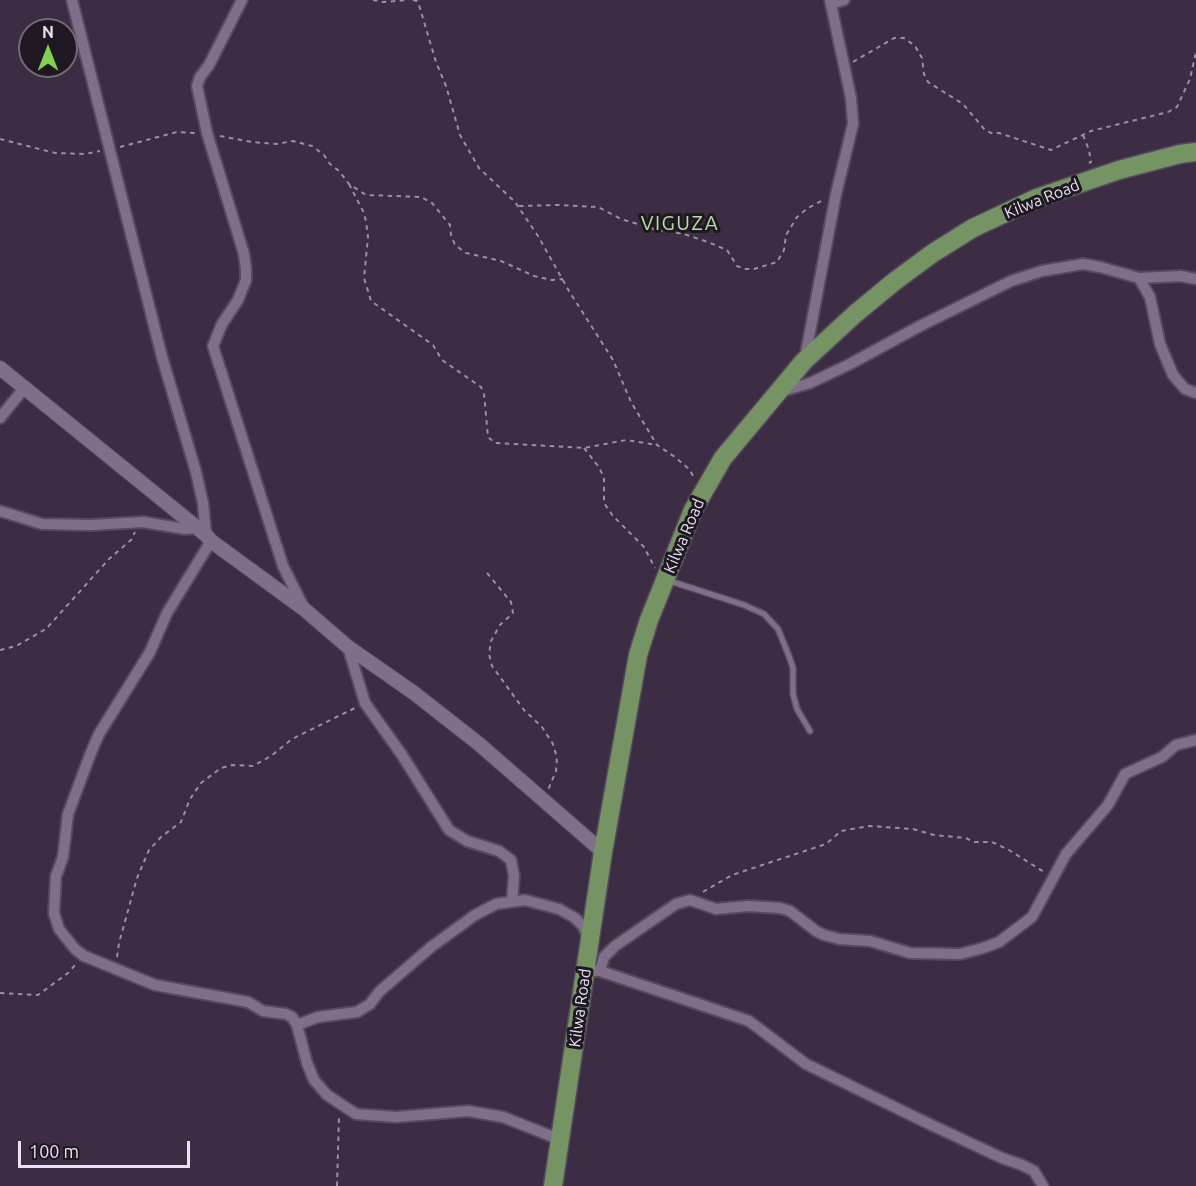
<!DOCTYPE html>
<style>
body{margin:0}
#map{position:relative;width:1196px;height:1186px;overflow:hidden;background:#3c2d44;font-family:Ubuntu,sans-serif}
canvas{display:block}
.north{position:absolute;left:18px;top:18px;width:60px;height:60px;box-sizing:border-box;background:#1f1823;border:2px solid #716975;border-radius:50%;rotate:0deg;font-size:16px;font-weight:700;line-height:24px;text-align:center;color:#ebe2f1}
.north::after{content:'';display:block;margin:auto;width:21px;height:27px;background:#83d04e;clip-path:polygon(50% 0,100% 100%,50% 72%,0 100%)}
.scale{position:absolute;left:18px;top:1141px;width:172px;height:27px;box-sizing:border-box;border:3px solid #ebe2f1;border-top:0;padding-left:8px;font-size:18px;line-height:21px;white-space:nowrap;color:#ebe2f1;-webkit-text-stroke:4px #1f1823;paint-order:stroke}
</style>
<div id="map">
<canvas width="1196" height="1186"></canvas>
<div class="north">N</div>
<div class="scale">100 m</div>
</div>
<script>
const c = document.querySelector('canvas').getContext('2d');
c.lineJoin = 'round';
const toPath = rows => new Path2D(rows.map(r => 'M' + r).join(''));
function stroke(path, color, width, dash) { c.strokeStyle = color; c.lineWidth = width; c.lineCap = dash ? 'butt' : 'round'; c.setLineDash(dash || []); c.stroke(path); }
function label(font, color, halo, rows, align = 'center') {
  c.font = font + ' Ubuntu,sans-serif'; c.lineWidth = 6; c.setLineDash([]); c.textBaseline = 'middle'; c.strokeStyle = halo; c.fillStyle = color; for (const [text, x, y, turn = 0] of rows) {
    c.save(); c.translate(x, y); c.rotate((+turn || 0) * Math.PI / 180); c.textAlign = isNaN(turn) ? turn : align; if (halo) c.strokeText(text, 0, 0); c.fillText(text, 0, 0); c.restore();
  }
}
const service = toPath([
 [667,580,744,605,764,614,778,629,789,656,793,668,793,694,797,709,810,731]
]);
const minor = toPath([
 [72,0,162,357,196,472,203,503,206,535],
 [242,0,209,65,200,77,197,86,207,133,244,254,246,270,246,280,238,300,222,324,213,346,283,566,304,608],
 [831,4,844,0],
 [1139,278,1150,297,1160,344,1173,375,1185,389,1196,393],
 [805,358,836,194,853,124,851,98,830,0],
 [779,392,810,383,850,364,920,326,1011,281,1042,271,1083,264,1100,267,1139,278,1181,276,1196,279],
 [0,418,25,387],
 [0,511,42,524,91,525,143,522,185,529,197,528],
 [211,541,167,613,150,652,99,734,90,755,68,814,63,857,56,876,54,913,59,929,75,949,84,956,155,985,248,1002,263,1011,286,1014,292,1017,297,1025,307,1063,314,1080,327,1095,356,1114,396,1117,468,1111,503,1117,561,1140],
 [348,647,365,703,402,755,449,830,467,841,499,851,511,860,514,876,512,902],
 [594,971,600,971,749,1021,806,1064,923,1121,1002,1158,1022,1165,1034,1171,1043,1186],
 [600,971,604,957,615,946,676,904,690,900,716,909,748,906,780,908,790,911,816,931,824,935,839,939,870,941,910,953,960,954,983,948,999,942,1032,917,1066,854,1108,805,1125,774,1162,757,1176,745,1196,740],
 [297,1025,318,1017,357,1012,370,1004,379,992,431,947,475,915,496,904,525,900,559,909,575,918,583,926,588,936]
]);
const tertiary = toPath([
 [0,368,206,535,211,541,304,609,348,647,414,693,479,744,603,852]
]);
const trunk = toPath([
 [553,1186,603,852,638,655,649,620,693,510,723,458,804,361,855,314,895,281,933,253,973,228,1037,198,1119,170,1180,154,1196,152]
]);
stroke(service, '#564a5e', 8);
stroke(minor, '#564a5e', 14);
stroke(tertiary, '#564a5e', 16);
stroke(trunk, '#564a5e', 21);
stroke(toPath([
 [373,0,383,2,409,0],
 [413,0,417,1,419,5,436,62,446,86,460,135,479,168,515,202,538,236,569,291,613,360,631,402,657,445,675,457,690,470,694,478],
 [853,62,894,38,904,38,915,46,922,58,924,74,928,82,963,104,985,130,991,133,999,133,1051,150,1091,131,1168,112,1177,107,1190,79,1196,52],
 [1083,135,1089,150,1091,162,1089,163],
 [220,136,252,142,276,144,293,141,312,146,324,155,330,164,339,171,349,184,366,195,421,197,432,203,450,225,451,235,455,245,466,253,501,261,534,276,552,280,563,279],
 [0,139,55,153,85,154,100,151],
 [120,147,177,132,197,133],
 [349,184,363,211,366,221,368,237,364,278,371,301,433,345,442,360,481,387,484,394,488,437,495,443,584,448,626,440,657,445],
 [519,206,558,205,598,207,621,219,657,230,684,234,708,242,727,250,737,266,745,269,754,269,777,262,784,250,786,235,797,217,808,208,825,199],
 [584,448,598,466,604,477,604,503,613,516,644,547,655,568],
 [487,573,511,602,513,613,500,625,491,641,489,654,492,666,524,710,542,727,553,744,557,758,556,771,548,790],
 [0,650,16,646,46,629,109,559,131,540,135,532],
 [703,892,732,875,826,844,841,831,869,826,913,829,934,835,966,838,974,842,992,842,1009,850,1044,872],
 [117,957,119,943,137,878,149,850,161,837,181,822,190,799,201,783,221,768,232,765,253,766,271,756,292,739,357,707],
 [0,993,38,995,68,973,76,964],
 [337,1186,339,1115]
]), '#9b90a2', 2, [4.5, 4.5]);
stroke(service, '#806f8a', 5);
stroke(minor, '#806f8a', 10);
stroke(tertiary, '#806f8a', 14);
stroke(trunk, '#759363', 18);
label('16px', '#ebe2f1', '#1f1823', [
 ["Kilwa Road",1042,199,-22],
 ["Kilwa Road",684,536,-67],
 ["Kilwa Road",580,1008,-82]
]);
c.letterSpacing = '1.5px';
label('20px', '#b5e09d', '#1f1823', [
 ["VIGUZA",680,223]
]);
c.letterSpacing = '0px';
</script>
